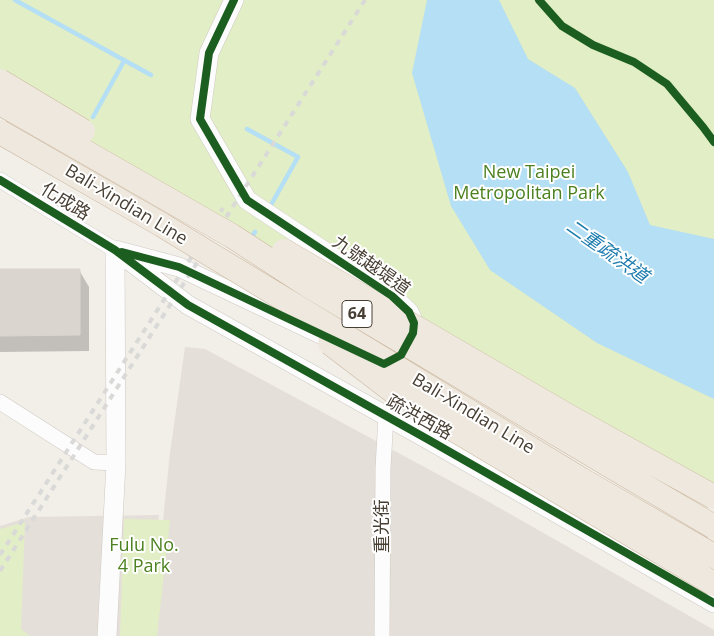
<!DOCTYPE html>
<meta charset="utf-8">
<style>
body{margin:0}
canvas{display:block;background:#f2eee8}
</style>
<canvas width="714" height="636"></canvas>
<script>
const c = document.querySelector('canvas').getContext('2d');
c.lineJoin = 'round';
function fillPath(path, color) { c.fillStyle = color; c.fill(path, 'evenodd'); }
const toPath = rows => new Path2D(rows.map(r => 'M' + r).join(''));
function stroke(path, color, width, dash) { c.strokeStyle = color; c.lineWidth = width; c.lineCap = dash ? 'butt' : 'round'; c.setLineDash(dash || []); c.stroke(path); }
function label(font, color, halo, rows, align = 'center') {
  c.font = font + ' "Open Sans","Noto Sans TC",sans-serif'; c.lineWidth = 4; c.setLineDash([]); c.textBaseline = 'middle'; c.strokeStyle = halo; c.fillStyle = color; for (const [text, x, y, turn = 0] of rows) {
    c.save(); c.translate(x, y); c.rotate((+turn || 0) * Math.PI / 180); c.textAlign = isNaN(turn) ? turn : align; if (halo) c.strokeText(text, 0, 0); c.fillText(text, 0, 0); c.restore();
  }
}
fillPath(toPath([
 [185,347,205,349,482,498,714,630,714,636,151,636,170,453],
 [159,515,146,636,0,636,0,526,29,517]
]), '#e5dfd9');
fillPath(toPath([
 [0,0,714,0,714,503,0,92],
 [124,519,170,520,157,636,120,636],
 [25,522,21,629,30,636,0,636,0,529]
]), '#e2eec5');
fillPath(toPath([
 [427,0,499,0,528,59,575,88,628,172,650,225,714,239,714,399,597,343,490,270,451,206,412,73]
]), '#b4dff4');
fillPath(toPath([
 [79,270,89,287,89,351,0,352,0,271]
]), '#0003');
stroke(toPath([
 [15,0,151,75],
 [93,117,124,61],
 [247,129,298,157,272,203],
 [250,239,255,232]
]), '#b4dff4', 4.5);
const building = toPath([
 [0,269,80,269,80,335,0,336,0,269]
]);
fillPath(building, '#dad5cf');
stroke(building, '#dad5ce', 1);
const minor = toPath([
 [0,180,115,250],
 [0,402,94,462,116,463],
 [382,636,383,468,386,416]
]);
const tertiary = toPath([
 [234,0,209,53,200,119,247,200,392,296,409,312,414,323,413,329],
 [115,250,179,267,333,340],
 [122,255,188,305,429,440,714,603],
 [107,636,116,463,115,250]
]);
stroke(minor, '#cecac4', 16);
stroke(tertiary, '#cecac4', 20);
stroke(minor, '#fdfcfc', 15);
stroke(tertiary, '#fdfcfc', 19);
stroke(toPath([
 [0,555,223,208],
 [0,571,365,0]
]), '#d9d9d8', 4, [6, 6]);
const trunkBridge = toPath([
 [0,81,83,131],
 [0,103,232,236,309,286,614,468,714,527],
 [0,132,162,225,582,480,714,556],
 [284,251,568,416,714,497],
 [330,343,406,401,714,584]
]);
stroke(trunkBridge, '#cdb9a0', 25, []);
stroke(trunkBridge, '#eee8de', 24);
stroke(toPath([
 [539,0,562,26,593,45,634,62,667,84,703,127,714,142],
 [0,180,115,250,188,305,429,440,714,603],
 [122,252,179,267,384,364,401,355,413,333,414,323,409,312,392,296,247,200,200,119,209,53,234,0]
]), '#1b5e20', 8);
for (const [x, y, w] of [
 [357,314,30]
]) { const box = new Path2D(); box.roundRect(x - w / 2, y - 13.5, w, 27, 4); c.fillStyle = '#fff'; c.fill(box); stroke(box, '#483f34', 1); }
label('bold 16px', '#483f34', null, [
 ["64",357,314]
]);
label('18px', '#4c8120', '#fff', [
 ["New Taipei",529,173],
 ["Metropolitan Park",529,194],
 ["Fulu No.",144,546],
 ["4 Park",144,567]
]);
label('18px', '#483f34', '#fff', [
 ["化成路",65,202,32],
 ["Bali-Xindian Line",126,205,31],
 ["九號越堤道",371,266,35],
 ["Bali-Xindian Line",473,414,31],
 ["疏洪西路",419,418,29],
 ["重光街",383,526,-90]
]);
label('italic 19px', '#1e7daf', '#fff', [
 ["二重疏洪道",607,252,35]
]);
</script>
